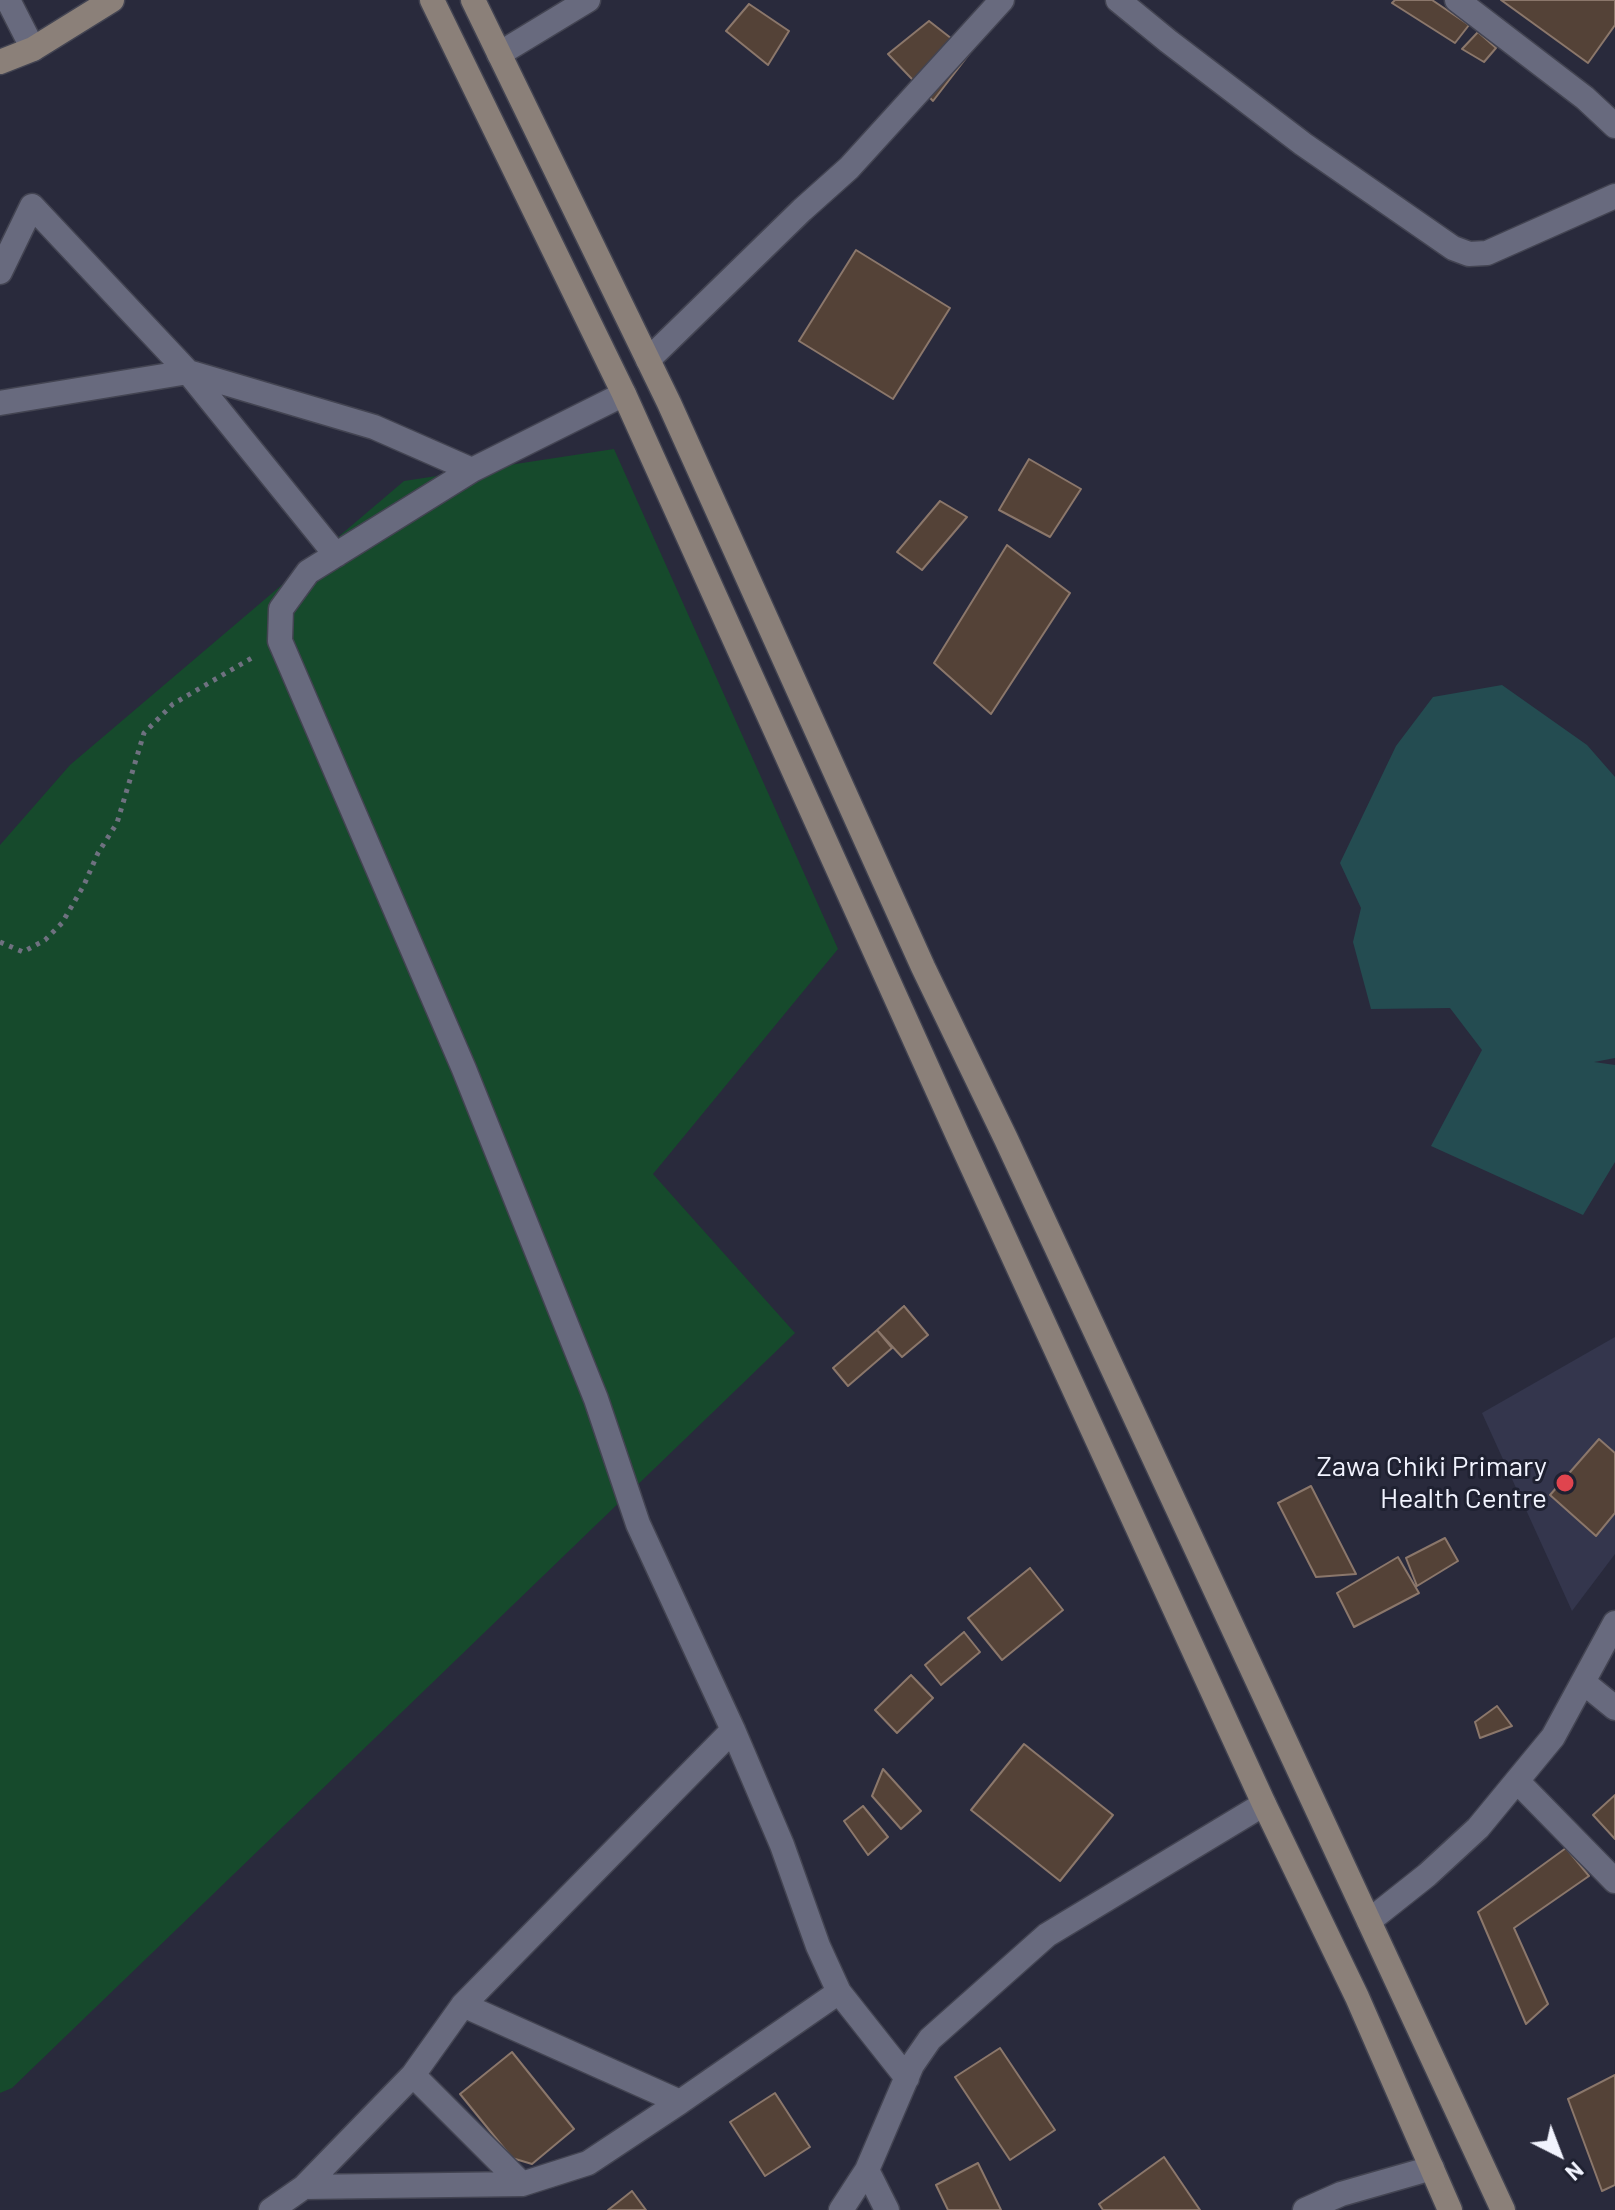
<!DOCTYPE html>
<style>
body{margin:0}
#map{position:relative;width:1615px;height:2210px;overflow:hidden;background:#292a3c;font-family:Barlow,sans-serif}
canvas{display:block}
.north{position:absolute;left:1519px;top:2114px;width:80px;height:80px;-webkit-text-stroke:6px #1f2131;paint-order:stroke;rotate:138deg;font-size:22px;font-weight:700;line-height:32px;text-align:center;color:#f1f3fe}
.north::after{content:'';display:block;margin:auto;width:28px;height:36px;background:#f1f3fe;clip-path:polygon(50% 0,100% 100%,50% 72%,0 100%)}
</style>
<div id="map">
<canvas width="1615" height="2210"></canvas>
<div class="north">N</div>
</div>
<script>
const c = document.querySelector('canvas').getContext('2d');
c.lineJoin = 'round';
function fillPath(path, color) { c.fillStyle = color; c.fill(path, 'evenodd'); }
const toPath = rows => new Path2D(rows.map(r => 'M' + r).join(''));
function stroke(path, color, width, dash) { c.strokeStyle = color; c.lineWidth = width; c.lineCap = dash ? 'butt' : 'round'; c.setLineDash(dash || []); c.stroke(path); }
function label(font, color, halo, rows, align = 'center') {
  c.font = font + ' Barlow,sans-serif'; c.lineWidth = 6; c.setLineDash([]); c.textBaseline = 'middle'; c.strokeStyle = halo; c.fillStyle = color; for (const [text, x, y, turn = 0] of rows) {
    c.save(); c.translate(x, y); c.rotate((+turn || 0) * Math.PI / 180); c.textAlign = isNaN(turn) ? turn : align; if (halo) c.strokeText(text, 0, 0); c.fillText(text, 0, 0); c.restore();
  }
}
fillPath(toPath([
 [1615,1337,1615,1554,1572,1611,1482,1413]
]), '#34364d');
fillPath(toPath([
 [614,449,838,949,653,1174,795,1333,12,2088,0,2093,0,845,70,765,404,481]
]), '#164a2c');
fillPath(toPath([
 [1502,685,1587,745,1615,777,1615,1058,1594,1062,1615,1065,1615,1162,1583,1215,1431,1146,1482,1050,1450,1008,1371,1009,1353,942,1361,908,1340,863,1396,746,1433,697]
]), '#244c51');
const building = toPath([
 [1395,0,1432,0,1469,25,1455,43,1392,3,1395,0],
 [1501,0,1615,0,1615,25,1588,63,1501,0],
 [749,4,789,31,768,65,726,31,749,4],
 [929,21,970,53,933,101,888,54,929,21],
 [1478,32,1496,48,1484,62,1462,49,1478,32],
 [856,250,950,308,893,399,799,341,856,250],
 [1029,459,1081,489,1050,537,999,510,1029,459],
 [940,501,967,517,922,570,897,552,940,501],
 [1007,545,1070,593,991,714,934,663,1007,545],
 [904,1306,928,1335,902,1357,877,1330,904,1306],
 [877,1330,892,1348,848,1386,833,1368,877,1330],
 [1599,1439,1615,1453,1615,1513,1596,1536,1550,1495,1599,1439],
 [1311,1486,1356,1574,1316,1577,1278,1503,1311,1486],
 [1445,1538,1458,1561,1417,1586,1406,1558,1445,1538],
 [1398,1557,1419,1593,1354,1627,1337,1593,1398,1557],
 [1030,1568,1063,1610,1002,1660,968,1618,1030,1568],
 [964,1632,980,1652,941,1685,925,1665,964,1632],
 [911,1675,933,1698,897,1733,875,1710,911,1675],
 [1497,1706,1512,1726,1480,1738,1475,1722,1497,1706],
 [1024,1744,1113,1815,1060,1881,971,1810,1024,1744],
 [883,1769,921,1811,901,1829,872,1796,883,1769],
 [1615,1795,1615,1839,1593,1815,1615,1795],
 [863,1806,888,1837,868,1855,844,1821,863,1806],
 [1566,1848,1589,1876,1514,1928,1548,2004,1526,2024,1478,1912,1566,1848],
 [1000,2048,1055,2130,1010,2160,955,2077,1000,2048],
 [512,2052,574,2129,532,2164,512,2158,460,2094,512,2052],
 [1615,2075,1615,2185,1602,2191,1568,2099,1615,2075],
 [775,2093,810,2147,765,2176,730,2122,775,2093],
 [1164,2157,1200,2210,1103,2210,1099,2204,1164,2157],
 [978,2163,1001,2210,948,2210,936,2185,978,2163],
 [632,2191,646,2210,608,2210,632,2191]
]);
fillPath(building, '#544237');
stroke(building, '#8b776b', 2);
const street = toPath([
 [8,0,33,49],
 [1118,0,1168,41,1303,144,1453,248,1469,254,1487,253,1615,196],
 [1457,0,1585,98,1615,126],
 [499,54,588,0],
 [0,272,32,206,188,372,374,427,472,470],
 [648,360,802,210,849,168,1002,0],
 [624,394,472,470,308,572,281,609,280,641,464,1069,596,1399,638,1524,733,1730,782,1845,818,1946,839,1992,907,2078],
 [0,403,188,372,336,555],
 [1583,1682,1615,1708],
 [733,1730,463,2005,680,2102,839,1992],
 [1517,1781,1615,1881],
 [1369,1921,1427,1875,1478,1828,1553,1737,1615,1623],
 [463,2005,413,2075,522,2184,588,2163,680,2102],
 [413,2075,304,2187,522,2184],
 [867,2170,887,2210],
 [271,2210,304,2187],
 [841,2210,867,2170,912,2065,930,2039,1047,1935,1264,1804],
 [1305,2210,1341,2194,1432,2168]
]);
const secondary = toPath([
 [432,0,624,394,959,1138,1264,1804,1357,1997,1450,2210],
 [473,0,669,403,923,967,1006,1139,1503,2210],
 [0,62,33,49,112,0]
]);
stroke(street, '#434452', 27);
stroke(secondary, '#434452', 27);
stroke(toPath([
 [0,942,23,952,45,940,62,923,84,885,98,853,117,823,144,733,173,704,255,656]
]), '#6f7180', 5, [4, 6]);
stroke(street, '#686a7e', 24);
stroke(secondary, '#8b8079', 24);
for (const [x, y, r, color] of [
 [1565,1483,10,"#e0444e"]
]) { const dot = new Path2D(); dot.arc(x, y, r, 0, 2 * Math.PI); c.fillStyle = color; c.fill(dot); stroke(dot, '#1f2131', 3); }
label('28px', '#f1f3fe', '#1f2131', [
 ["Zawa Chiki Primary",1547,1467],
 ["Health Centre",1547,1499]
], 'right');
</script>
